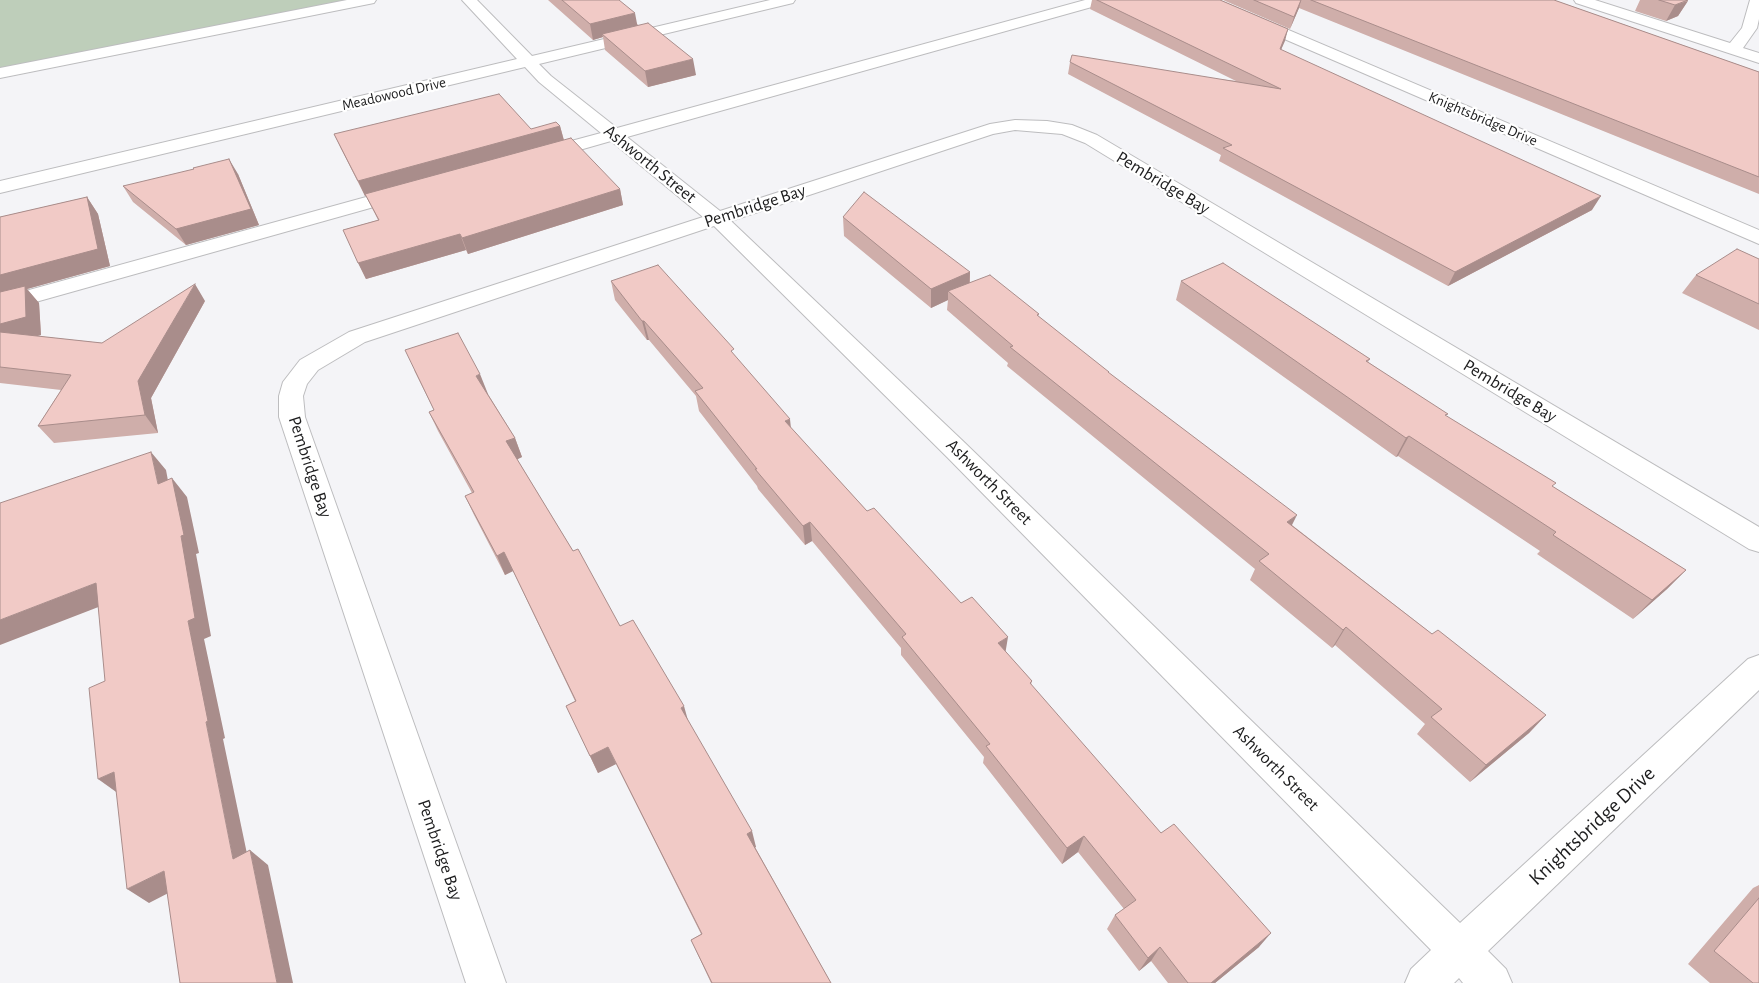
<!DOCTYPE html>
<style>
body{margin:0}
canvas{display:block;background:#f4f4f7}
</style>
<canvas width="1759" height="983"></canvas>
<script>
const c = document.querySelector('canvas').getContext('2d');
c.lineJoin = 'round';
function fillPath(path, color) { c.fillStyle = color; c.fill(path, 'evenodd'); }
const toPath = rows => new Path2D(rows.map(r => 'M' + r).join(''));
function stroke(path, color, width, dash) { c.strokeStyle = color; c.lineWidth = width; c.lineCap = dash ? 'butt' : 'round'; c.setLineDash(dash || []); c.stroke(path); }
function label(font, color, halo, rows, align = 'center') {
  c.font = font + ' "Alegreya Sans",sans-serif'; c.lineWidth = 4.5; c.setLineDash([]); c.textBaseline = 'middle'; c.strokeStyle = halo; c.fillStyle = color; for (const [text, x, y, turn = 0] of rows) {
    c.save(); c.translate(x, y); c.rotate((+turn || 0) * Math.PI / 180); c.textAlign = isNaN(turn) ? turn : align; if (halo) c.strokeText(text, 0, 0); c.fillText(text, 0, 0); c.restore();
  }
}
fillPath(toPath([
 [0,0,359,0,0,71]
]), '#beceba');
const minor = toPath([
 [347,0,376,0,374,3,369,4,0,78,0,68,347,0],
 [462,0,477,0,532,56,770,0,795,0,793,3,539,64,551,76,617,128,1085,0,1108,0,1106,3,627,137,720,211,990,124,1015,120,1047,121,1072,125,1097,135,1759,527,1759,552,1749,549,1085,143,1062,134,1015,130,993,134,731,221,965,443,1460,923,1748,659,1759,655,1759,690,1488,951,1506,969,1512,983,1463,983,1459,978,1454,983,1405,983,1411,969,1431,950,947,457,714,226,365,342,318,370,307,384,303,396,305,417,506,983,466,983,279,417,279,396,283,382,300,360,349,332,703,217,611,141,541,161,534,159,532,155,534,151,601,133,539,82,525,67,0,193,0,181,517,59,462,0],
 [1199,0,1218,0,1759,230,1759,244,1201,3,1199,0],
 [1574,0,1595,0,1730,43,1742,28,1750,0,1759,0,1759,19,1757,28,1743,48,1759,53,1759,63,1576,3,1574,0],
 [406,186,413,188,416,192,413,196,0,312,0,298,406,186]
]);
stroke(minor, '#bdbdbf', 2);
fillPath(minor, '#fff');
fillPath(toPath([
 [548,0,619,0,638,25,696,75,648,87,605,50,603,37,593,40],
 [1092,0,1220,0,1288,29,1281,50,1592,210,1448,286,1219,161,1221,155,1068,74,1070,62,1236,81,1090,9],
 [1223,0,1554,0,1759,72,1759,194,1299,8,1290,29],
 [1640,0,1688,0,1678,16,1666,21,1635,11],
 [560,126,564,140,620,189,623,205,468,254,466,250,366,279,343,230,378,220,366,196,365,196,341,149,334,134,531,129],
 [238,174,259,225,186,245,133,202,123,186],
 [87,197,98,214,110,266,27,289,39,303,41,335,36,336,102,343,205,301,151,398,158,433,54,443,38,426,61,390,0,383,0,217],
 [843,217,970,272,970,283,1039,314,1038,316,1109,373,1292,525,1432,634,1546,715,1529,733,1470,782,1417,734,1425,724,1335,645,1332,648,1250,580,1255,569,1007,366,1008,363,947,310,948,300,931,308,844,236],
 [1759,259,1759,330,1682,293,1696,275],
 [611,281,734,355,791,428,867,511,1005,652,1032,681,1031,685,1259,947,1215,983,1168,983,1151,961,1139,971,1107,929,1115,915,1124,909,1078,852,1062,864,983,763,984,757,901,655,901,648,812,541,805,545,758,489,757,486,699,411,696,396,649,340,647,340,615,300],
 [1181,281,1370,359,1368,362,1446,416,1553,487,1686,570,1667,589,1633,619,1537,554,1540,551,1398,456,1396,457,1176,300],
 [414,370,488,394,515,438,522,457,517,459,573,551,620,626,687,719,756,847,755,847,831,983,711,983,691,940,701,934,616,764,598,773,566,706,575,701,513,571,505,575,474,515,465,496,472,493,438,431,429,412,434,410],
 [1759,885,1759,983,1710,983,1688,964,1753,888]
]), '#cfaeaa');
fillPath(toPath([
 [1301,0,1299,8,1290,29,1294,17],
 [1688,1,1678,16,1666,21,1675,5],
 [635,13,638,29,602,34,603,37,593,40,590,24],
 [1288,29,1285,41,1276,61,1280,49],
 [693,59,696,75,648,87,645,71],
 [560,126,564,141,365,196,358,181],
 [229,159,238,174,259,225,186,245,176,229],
 [620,189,623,205,468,254,462,238],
 [1601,196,1592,210,1448,286,1455,272],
 [87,197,98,214,110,266,27,289,39,303,41,335,0,346,0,275],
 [460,234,466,250,366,279,358,263],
 [970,272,969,291,948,291,948,300,931,308,931,289],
 [195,284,205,301,151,398,158,433,145,415,138,381],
 [642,321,644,321,649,340,647,340],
 [480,374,488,394,484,395,476,376],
 [790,419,792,438,785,421],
 [1409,436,1398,456,1396,457,1406,438],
 [515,438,522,457,514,461,506,441],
 [151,452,166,470,172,502,158,484],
 [172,478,187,497,199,553,196,554,211,636,204,639,225,738,223,739,251,873,233,859,206,722,188,621,181,536],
 [1297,515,1287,535,1287,522],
 [810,522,812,541,805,545,803,526],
 [504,552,513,571,505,575,497,556],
 [1686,570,1667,589,1633,619,1652,600],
 [96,583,114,601,0,645,0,620],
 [1346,627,1335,645,1332,648,1343,630],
 [1008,637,1005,655,998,643],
 [684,706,689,724,681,708],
 [1546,715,1529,733,1470,782,1486,765],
 [608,747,616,764,598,773,590,756],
 [114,772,119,794,98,779],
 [752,831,756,847,751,850,747,834],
 [1084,836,1078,852,1062,864,1067,848],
 [250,850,268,865,293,983,277,983],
 [164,871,184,885,149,903,127,889],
 [1271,933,1259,947,1215,983,1211,983],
 [1160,947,1151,961,1139,971,1148,958]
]), '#a98d8b');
const building = toPath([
 [562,0,619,0,635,13,590,24,562,0],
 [1097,0,1220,0,1288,29,1280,49,1601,196,1455,272,1223,148,1232,145,1070,62,1072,55,1281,89,1097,0],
 [1254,0,1301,0,1294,17,1254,0],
 [1311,0,1554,0,1759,72,1759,177,1311,0],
 [1659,0,1688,0,1675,5,1659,0],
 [648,23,693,59,645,71,602,34,648,23],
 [499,94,531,129,556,122,560,126,358,181,334,134,499,94],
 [571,138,620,189,462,238,460,234,358,263,343,230,379,220,365,194,571,138],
 [229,159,251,209,176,229,123,186,194,169,193,168,229,159],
 [864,192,970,272,931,289,843,217,864,192],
 [87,197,98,249,0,275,0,217,87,197],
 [1737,249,1759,259,1759,304,1696,275,1737,249],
 [1223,263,1370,359,1366,361,1448,414,1445,415,1556,483,1552,486,1686,570,1652,600,1553,535,1556,532,1409,436,1406,438,1181,281,1223,263],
 [658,265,734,349,731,351,790,419,785,421,867,511,874,508,961,603,972,597,1008,637,998,643,1032,681,1030,683,1161,833,1174,824,1271,933,1211,983,1188,983,1160,947,1148,958,1115,915,1136,900,1084,836,1067,848,986,746,990,744,902,637,906,634,810,522,803,526,755,469,757,469,695,391,703,388,644,321,642,321,611,281,658,265],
 [990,275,1039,314,1037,315,1109,372,1108,372,1297,515,1287,522,1432,634,1438,630,1546,715,1486,765,1431,717,1442,709,1346,627,1343,630,1259,561,1269,554,1010,347,1013,346,948,291,990,275],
 [195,284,138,381,145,415,38,426,71,375,0,367,0,332,102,343,195,284],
 [25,286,26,317,0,324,0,292,25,286],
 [458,333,480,374,476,376,515,438,506,441,573,551,578,549,620,626,633,620,684,706,681,708,752,831,747,834,831,983,712,983,691,940,702,934,608,747,590,756,566,706,576,701,504,552,497,556,465,496,474,492,429,412,434,410,405,350,458,333],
 [151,452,158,484,172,478,184,535,181,536,195,618,188,621,208,721,206,722,233,859,250,850,277,983,180,983,164,871,127,889,114,772,98,779,89,688,105,681,96,583,0,620,0,503,151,452],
 [1759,898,1759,983,1753,983,1714,951,1759,898]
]);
fillPath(building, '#f1cac6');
stroke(building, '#a98d8b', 1);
label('15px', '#1d1d1e', '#fff', [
 ["Meadowood Drive",394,94,-13],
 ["Knightsbridge Drive",1483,119,23]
]);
label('18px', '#1d1d1e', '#fff', [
 ["Ashworth Street",650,164,39],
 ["Pembridge Bay",1163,183,31],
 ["Pembridge Bay",755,206,-18],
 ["Pembridge Bay",1510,391,31],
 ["Pembridge Bay",310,467,72],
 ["Ashworth Street",989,482,45],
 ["Ashworth Street",1276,768,45],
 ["Pembridge Bay",440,850,71]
]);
label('21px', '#1d1d1e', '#fff', [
 ["Knightsbridge Drive",1592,826,-43]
]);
</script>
